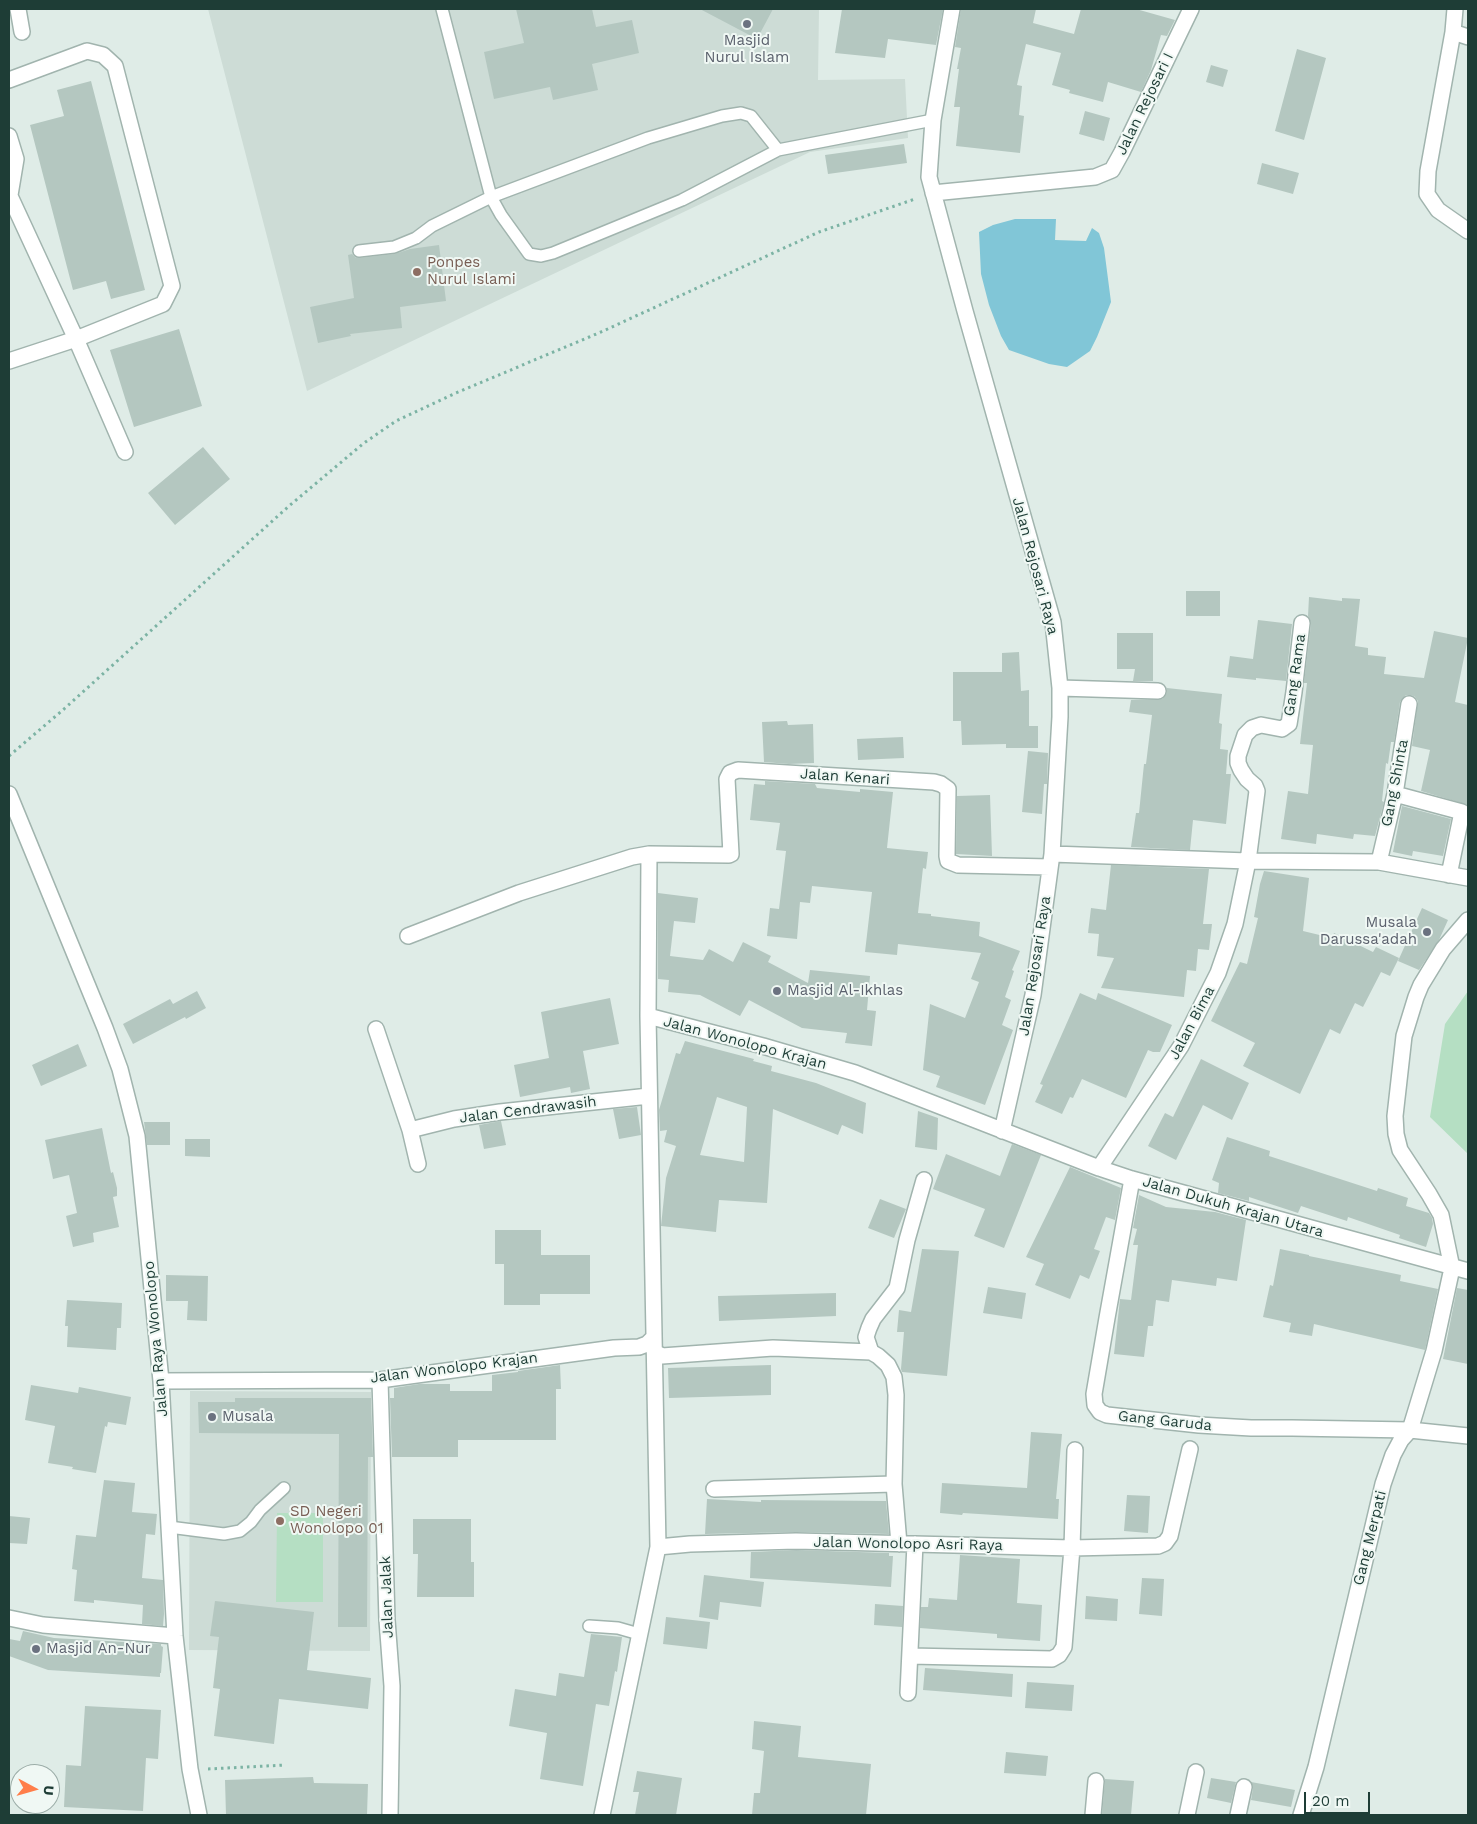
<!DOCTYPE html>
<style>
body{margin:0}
#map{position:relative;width:1477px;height:1824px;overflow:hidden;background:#dfece7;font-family:"Work Sans",sans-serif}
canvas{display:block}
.frame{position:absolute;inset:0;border:10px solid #1e3d36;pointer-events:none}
.north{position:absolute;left:10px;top:1764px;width:50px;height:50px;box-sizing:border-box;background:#f0f8f4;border:1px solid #9cada8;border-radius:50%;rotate:96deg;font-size:14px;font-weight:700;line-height:20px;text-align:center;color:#1e3d36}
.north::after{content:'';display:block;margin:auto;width:18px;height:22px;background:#ff7e4a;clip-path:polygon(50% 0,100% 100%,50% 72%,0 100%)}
.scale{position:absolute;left:1304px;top:1792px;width:66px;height:22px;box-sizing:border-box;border:2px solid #1e3d36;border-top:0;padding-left:6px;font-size:15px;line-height:18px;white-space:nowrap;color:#1e3d36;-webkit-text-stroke:4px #f0f8f4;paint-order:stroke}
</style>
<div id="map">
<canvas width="1477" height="1824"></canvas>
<div class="frame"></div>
<div class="north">U</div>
<div class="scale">20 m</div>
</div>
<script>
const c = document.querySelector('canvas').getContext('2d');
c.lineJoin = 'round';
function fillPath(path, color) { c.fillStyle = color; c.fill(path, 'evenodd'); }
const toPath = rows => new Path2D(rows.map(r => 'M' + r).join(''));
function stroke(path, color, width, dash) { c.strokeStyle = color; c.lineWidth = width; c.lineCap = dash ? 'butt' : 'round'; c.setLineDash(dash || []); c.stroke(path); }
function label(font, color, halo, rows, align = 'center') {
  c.font = font + ' "Work Sans",sans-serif'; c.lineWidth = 4; c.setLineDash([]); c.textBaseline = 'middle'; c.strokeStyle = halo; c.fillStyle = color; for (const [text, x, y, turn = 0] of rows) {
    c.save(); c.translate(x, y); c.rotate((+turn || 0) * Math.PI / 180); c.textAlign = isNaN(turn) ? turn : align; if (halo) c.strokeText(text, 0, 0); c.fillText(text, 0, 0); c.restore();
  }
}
fillPath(toPath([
 [208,9,819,9,818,80,905,79,908,138,810,152,307,391],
 [190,1391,371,1392,370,1651,189,1650]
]), '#cddcd6');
fillPath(toPath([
 [1468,991,1468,1154,1430,1117,1445,1024],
 [277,1513,323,1513,323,1602,276,1602]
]), '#b5dfc3');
fillPath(toPath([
 [1015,219,1056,219,1055,240,1086,241,1092,228,1099,233,1104,248,1111,302,1097,337,1090,351,1067,367,1049,364,1009,350,1001,336,989,305,981,274,979,232,993,225]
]), '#81c6d7');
fillPath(toPath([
 [516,9,592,9,596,27,632,20,639,53,592,64,598,90,553,100,550,87,494,99,484,52,524,43],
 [700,9,773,9,757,39],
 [842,9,943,9,936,45,888,39,885,58,835,53],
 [961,9,1036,9,1033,23,1074,34,1081,9,1136,9,1175,20,1167,36,1161,35,1151,70,1141,92,1108,82,1103,102,1069,93,1070,90,1052,85,1061,53,1026,44,1017,85,1022,86,1019,115,1024,116,1020,153,956,146,960,107,954,107,959,69,957,69,961,48,955,47],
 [1297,49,1326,58,1304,140,1275,131],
 [1211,65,1228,70,1223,87,1206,82],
 [91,81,145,290,111,299,106,281,73,290,30,125,64,116,57,90],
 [1085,111,1110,118,1104,141,1079,134],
 [904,144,907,163,828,174,825,155],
 [1262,163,1299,173,1293,194,1257,184],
 [439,245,446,301,400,307,402,328,350,334,351,336,318,343,310,307,354,298,348,255,352,254,356,258,360,258,395,254,410,249],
 [179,329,202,406,134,427,110,350],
 [203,447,230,479,175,525,148,493],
 [1186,591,1220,591,1220,616,1186,616],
 [1309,597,1342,601,1342,598,1360,599,1355,646,1368,648,1368,655,1386,657,1384,674,1424,678,1434,631,1468,638,1455,702,1468,705,1468,805,1421,791,1430,750,1412,746,1418,701,1414,696,1406,695,1400,702,1394,742,1391,742,1388,764,1386,763,1382,801,1384,802,1375,836,1354,834,1353,839,1317,834,1316,844,1281,839,1288,791,1308,794,1313,745,1300,744,1307,683,1304,683,1311,624,1308,616],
 [1258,620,1292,624,1286,681,1256,678,1256,680,1227,677,1230,656,1253,659],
 [1117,633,1153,633,1153,681,1133,681,1135,669,1117,669],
 [1019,652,1021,691,1029,690,1029,726,1038,726,1038,748,1006,748,1006,744,962,745,961,721,953,721,953,672,1002,672,1002,653],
 [1167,688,1222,694,1219,723,1222,724,1220,749,1228,750,1226,774,1231,774,1226,824,1193,820,1190,850,1131,847,1136,813,1139,813,1144,764,1146,764,1152,715,1129,712,1131,700,1162,699,1166,695],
 [787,721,788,725,813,724,814,763,789,764,764,762,762,722],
 [903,737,904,758,858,760,857,739],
 [1028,751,1048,753,1047,784,1044,784,1042,814,1022,812],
 [765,781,815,784,817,788,860,792,860,789,893,792,887,848,928,852,926,869,923,868,918,913,931,914,931,916,980,922,979,936,1020,951,1012,970,1014,971,1005,997,1011,1000,1002,1025,1013,1030,985,1105,936,1087,940,1076,923,1070,930,1004,965,1018,979,982,971,979,981,953,898,944,897,955,865,952,872,892,812,886,810,903,800,902,797,939,767,936,770,908,779,909,786,851,776,850,780,823,750,820,754,784,765,785],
 [990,795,992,856,956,854,957,796],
 [1402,806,1451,819,1443,856,1413,851,1412,856,1393,852],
 [1111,865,1209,869,1203,924,1212,924,1209,950,1198,949,1196,971,1187,970,1184,997,1101,988,1114,958,1097,956,1099,934,1088,933,1091,908,1106,910],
 [1264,871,1309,878,1303,931,1332,938,1334,933,1373,952,1376,947,1399,958,1390,976,1381,972,1363,1007,1355,1003,1340,1034,1330,1029,1300,1094,1243,1066,1255,1043,1211,1021,1240,962,1247,964,1258,918,1254,917,1260,884],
 [658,893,698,898,695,923,674,921,670,956,703,960,709,949,733,962,743,942,771,956,768,962,808,983,810,970,870,976,867,1010,876,1011,872,1046,845,1043,847,1033,802,1028,749,1000,740,1016,700,995,668,992,669,980,658,979],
 [1422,908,1448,920,1439,940,1419,970,1398,961],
 [197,991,206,1008,186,1019,185,1017,133,1044,123,1024,170,999,173,1004],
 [1080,993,1096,1000,1098,993,1172,1025,1160,1052,1153,1052,1148,1050,1126,1098,1082,1079,1073,1098,1070,1097,1062,1114,1035,1102,1043,1085,1040,1084],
 [610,998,619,1044,583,1051,590,1089,571,1093,570,1087,520,1097,514,1065,549,1058,541,1012],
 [685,1041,754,1059,753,1061,772,1066,771,1071,816,1083,866,1103,863,1134,842,1125,838,1135,773,1109,767,1203,719,1200,716,1232,661,1226,666,1178,676,1146,664,1142,667,1130,660,1131,659,1110,676,1053,680,1054],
 [717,1097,747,1107,744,1162,700,1155],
 [78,1044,87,1066,41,1086,32,1065],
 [1201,1059,1249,1083,1232,1120,1203,1105,1176,1160,1148,1146,1165,1113,1173,1117],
 [637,1107,641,1135,619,1139,613,1109],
 [918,1111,938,1118,937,1150,915,1147],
 [501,1121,506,1145,484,1149,479,1125],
 [144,1122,170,1122,170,1145,147,1145],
 [102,1128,111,1173,113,1172,117,1188,117,1196,113,1197,119,1227,93,1233,94,1242,73,1247,66,1216,77,1213,69,1175,53,1179,45,1140],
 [1227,1137,1270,1151,1269,1156,1377,1191,1378,1188,1408,1198,1406,1206,1429,1213,1432,1218,1433,1224,1426,1247,1399,1238,1400,1235,1348,1217,1347,1221,1301,1206,1298,1213,1249,1197,1249,1201,1218,1193,1219,1183,1212,1180],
 [185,1139,210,1139,210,1157,185,1156],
 [1012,1144,1041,1155,1004,1248,974,1236,985,1209,933,1189,946,1154,1000,1176],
 [1070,1167,1121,1188,1115,1220,1106,1217,1094,1249,1100,1251,1089,1279,1080,1275,1070,1299,1035,1285,1044,1264,1026,1257],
 [1139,1195,1166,1207,1215,1212,1246,1220,1237,1281,1217,1278,1216,1286,1172,1280,1169,1302,1156,1300,1153,1326,1148,1326,1144,1357,1114,1354,1120,1299,1131,1300,1138,1245,1133,1245,1137,1229,1133,1228],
 [880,1199,906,1209,894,1238,868,1228],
 [495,1230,541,1230,541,1255,590,1255,590,1294,540,1294,540,1305,504,1305,504,1264,495,1264],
 [922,1249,959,1251,947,1376,902,1372,901,1369,904,1332,897,1332,899,1310,911,1312],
 [1280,1249,1309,1255,1309,1256,1401,1275,1400,1281,1438,1289,1425,1350,1314,1324,1312,1336,1289,1332,1291,1323,1263,1317,1270,1285,1273,1286],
 [166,1275,208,1276,207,1321,187,1320,188,1301,166,1301],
 [988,1287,1026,1293,1022,1319,983,1313],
 [1457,1288,1468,1290,1468,1364,1443,1359],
 [836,1293,836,1316,719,1321,718,1296],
 [67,1300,122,1303,121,1328,117,1328,116,1350,67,1347,68,1326,65,1326],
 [560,1365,561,1389,556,1389,556,1440,458,1440,458,1457,392,1457,390,1398,394,1398,394,1388,419,1384,450,1384,450,1391,492,1391,492,1375,518,1372,518,1371],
 [771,1365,771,1395,669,1398,668,1368],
 [31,1385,78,1393,79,1387,131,1397,126,1425,108,1422,107,1427,105,1426,96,1473,72,1469,73,1467,48,1463,55,1426,25,1420],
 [235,1398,371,1398,373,1457,368,1457,367,1627,338,1627,339,1434,199,1433,198,1402,235,1402],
 [1031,1432,1062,1434,1056,1499,1059,1499,1058,1519,963,1513,962,1515,940,1513,942,1483,1027,1488],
 [104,1480,135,1483,132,1512,157,1514,155,1535,146,1534,142,1578,163,1580,164,1614,163,1626,142,1624,143,1605,94,1600,94,1603,74,1601,77,1570,72,1569,76,1535,96,1537],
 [1127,1495,1150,1496,1148,1533,1124,1531],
 [707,1499,761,1502,761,1500,886,1501,889,1534,796,1532,705,1534],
 [9,1516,30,1518,27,1544,9,1543],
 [413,1519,471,1519,471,1562,474,1562,474,1597,417,1597,418,1554,413,1554],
 [796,1550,889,1553,889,1556,893,1556,891,1587,750,1578,751,1552],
 [960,1555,1020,1559,1017,1603,1042,1605,1040,1641,997,1638,997,1634,920,1628,921,1607,928,1607,929,1598,957,1600],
 [704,1575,764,1582,761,1607,720,1602,718,1620,699,1617],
 [1142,1578,1164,1579,1162,1616,1139,1614],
 [1086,1596,1118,1599,1117,1621,1085,1619],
 [215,1601,314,1612,307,1670,371,1678,368,1709,279,1699,274,1744,214,1736,220,1689,213,1688,219,1637,210,1636],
 [875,1604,903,1606,902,1627,874,1625],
 [666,1617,710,1622,707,1649,663,1644],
 [23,1631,54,1638,161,1644,161,1646,163,1647,161,1673,160,1673,160,1677,48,1670,9,1656,9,1639,20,1641],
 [591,1634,622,1637,617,1672,615,1671,609,1706,596,1704,583,1786,540,1779,547,1733,509,1726,515,1689,556,1696,559,1673,584,1677],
 [925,1668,1013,1674,1012,1697,923,1690],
 [1027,1682,1074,1685,1072,1711,1025,1708],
 [85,1706,161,1710,158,1759,146,1758,143,1811,64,1807,66,1765,81,1766],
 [754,1721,801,1726,798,1757,871,1764,866,1815,752,1815,754,1793,760,1793,764,1751,752,1749],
 [1006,1752,1048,1756,1046,1776,1004,1773],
 [637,1771,682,1778,676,1815,635,1815,639,1792,633,1792],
 [313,1777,314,1783,368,1784,367,1815,226,1815,225,1780],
 [1211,1778,1236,1782,1231,1803,1207,1798],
 [1105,1779,1134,1781,1131,1815,1102,1815],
 [1251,1782,1295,1790,1291,1807,1251,1800,1253,1788]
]), '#b4c7c0');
const lane = toPath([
 [442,9,491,197,501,215,529,254,541,256,553,253,682,200,778,150,933,120],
 [359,251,394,247,416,238,432,226,491,197,648,138,722,116,741,113,751,116,778,150],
 [169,1527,224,1534,240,1531,251,1522,260,1510,284,1488],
 [589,1626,618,1628,639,1634]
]);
const street = toPath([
 [18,9,22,32],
 [952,9,933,120,929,177,965,311,1053,622,1060,688,1060,717,1052,854,1033,995,1002,1131],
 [1455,9,1453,32,1428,171,1427,194,1438,210,1468,231],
 [1453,32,1468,37],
 [9,80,87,51,103,55,115,66,172,286,163,304,76,339,9,361],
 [9,136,16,159,10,195],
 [933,193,1095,177,1112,170,1122,152,1191,9],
 [9,194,76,339,125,452],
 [1060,688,1158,691],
 [9,794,105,1028,120,1069,137,1136,161,1381,175,1636,190,1769,199,1815],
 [1395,794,1462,812,1449,875],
 [1052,854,1248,861,1379,862,1468,878],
 [1379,862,1395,794,1409,704],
 [408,936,519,893,632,857,649,854],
 [648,1016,649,854,729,855,731,854,727,779,730,773,738,770,934,782,941,784,948,789,947,856,948,861,958,865,1050,867],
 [376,1029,410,1130,418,1164],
 [410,1130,454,1119,500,1112,649,1096],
 [1099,1168,1181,1046,1218,973,1235,924,1248,861,1257,791,1255,786,1247,779,1241,770,1238,763,1238,756,1245,735,1252,728,1261,725,1282,729,1289,724,1294,692,1302,623],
 [1132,1179,1107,1318,1094,1394,1095,1405,1100,1412,1107,1415,1199,1425,1251,1428,1292,1428,1410,1430,1468,1436],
 [655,1352,662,1356,773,1348,871,1352,878,1356,888,1365,894,1377,896,1395,894,1484,899,1544],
 [871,1352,866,1337,869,1328,873,1319,897,1288,907,1240,924,1180],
 [380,1380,387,1620,392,1686,390,1815],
 [161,1381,380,1380,614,1348,639,1347,647,1344,654,1337],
 [714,1489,894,1484],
 [658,1547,690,1544,796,1541,1072,1548,1158,1546,1165,1543,1170,1536,1190,1449],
 [9,1618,43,1625,175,1636],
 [910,1656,1052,1659,1059,1655,1064,1647,1072,1548,1075,1450],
 [908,1693,915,1544],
 [602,1815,658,1547,648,1016,763,1046,855,1073,1099,1168,1132,1179,1468,1271],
 [1093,1815,1096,1781],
 [1187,1815,1196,1772],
 [1238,1815,1244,1787],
 [1301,1815,1316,1767,1383,1484,1393,1455,1401,1440,1410,1430,1434,1351,1452,1268,1441,1215,1429,1194,1400,1150,1396,1134,1395,1116,1404,1036,1416,997,1421,985,1443,949,1468,920]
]);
stroke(lane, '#a1b4ae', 14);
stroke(street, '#a1b4ae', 18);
stroke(toPath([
 [9,756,64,709,289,506,364,443,396,421,456,393,601,332,819,232,915,199],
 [208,1769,285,1765]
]), '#7cb3a4', 3, [2.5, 4]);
stroke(lane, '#fff', 11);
stroke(street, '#fff', 15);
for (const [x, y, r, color] of [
 [747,24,5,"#6b7280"],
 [417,272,5,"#8d6e63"],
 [1427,932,5,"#6b7280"],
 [777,991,5,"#6b7280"],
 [212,1417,5,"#6b7280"],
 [280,1521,5,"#8d6e63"],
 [36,1649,5,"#6b7280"]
]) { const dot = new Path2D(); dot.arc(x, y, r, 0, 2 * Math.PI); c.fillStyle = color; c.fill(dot); stroke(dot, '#f0f8f4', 2); }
label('15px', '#5b616d', '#f0f8f4', [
 ["Masjid",747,41,"center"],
 ["Nurul Islam",747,58,"center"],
 ["Musala",1417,923,"right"],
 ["Darussa'adah",1417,940,"right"],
 ["Masjid Al-Ikhlas",787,991],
 ["Musala",222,1417],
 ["Masjid An-Nur",46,1649]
], 'left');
label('15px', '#1e3d36', '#f0f8f4', [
 ["Jalan Rejosari I",1145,104,-64],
 ["Jalan Rejosari Raya",1035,566,75],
 ["Gang Rama",1295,675,-82],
 ["Jalan Kenari",845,777,4],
 ["Gang Shinta",1395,783,-79],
 ["Jalan Rejosari Raya",1035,966,-81],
 ["Jalan Bima",1192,1023,-62],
 ["Jalan Wonolopo Krajan",745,1043,15],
 ["Jalan Cendrawasih",528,1110,-7],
 ["Jalan Dukuh Krajan Utara",1233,1207,16],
 ["Jalan Raya Wonolopo",156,1339,-95],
 ["Jalan Wonolopo Krajan",454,1368,-7],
 ["Gang Garuda",1165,1421,6],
 ["Gang Merpati",1370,1538,-76],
 ["Jalan Wonolopo Asri Raya",908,1544,1],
 ["Jalan Jalak",387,1597,-92]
]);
label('15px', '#785e54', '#f0f8f4', [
 ["Ponpes",427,263],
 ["Nurul Islami",427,280],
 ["SD Negeri",290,1512],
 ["Wonolopo 01",290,1529]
], 'left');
</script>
